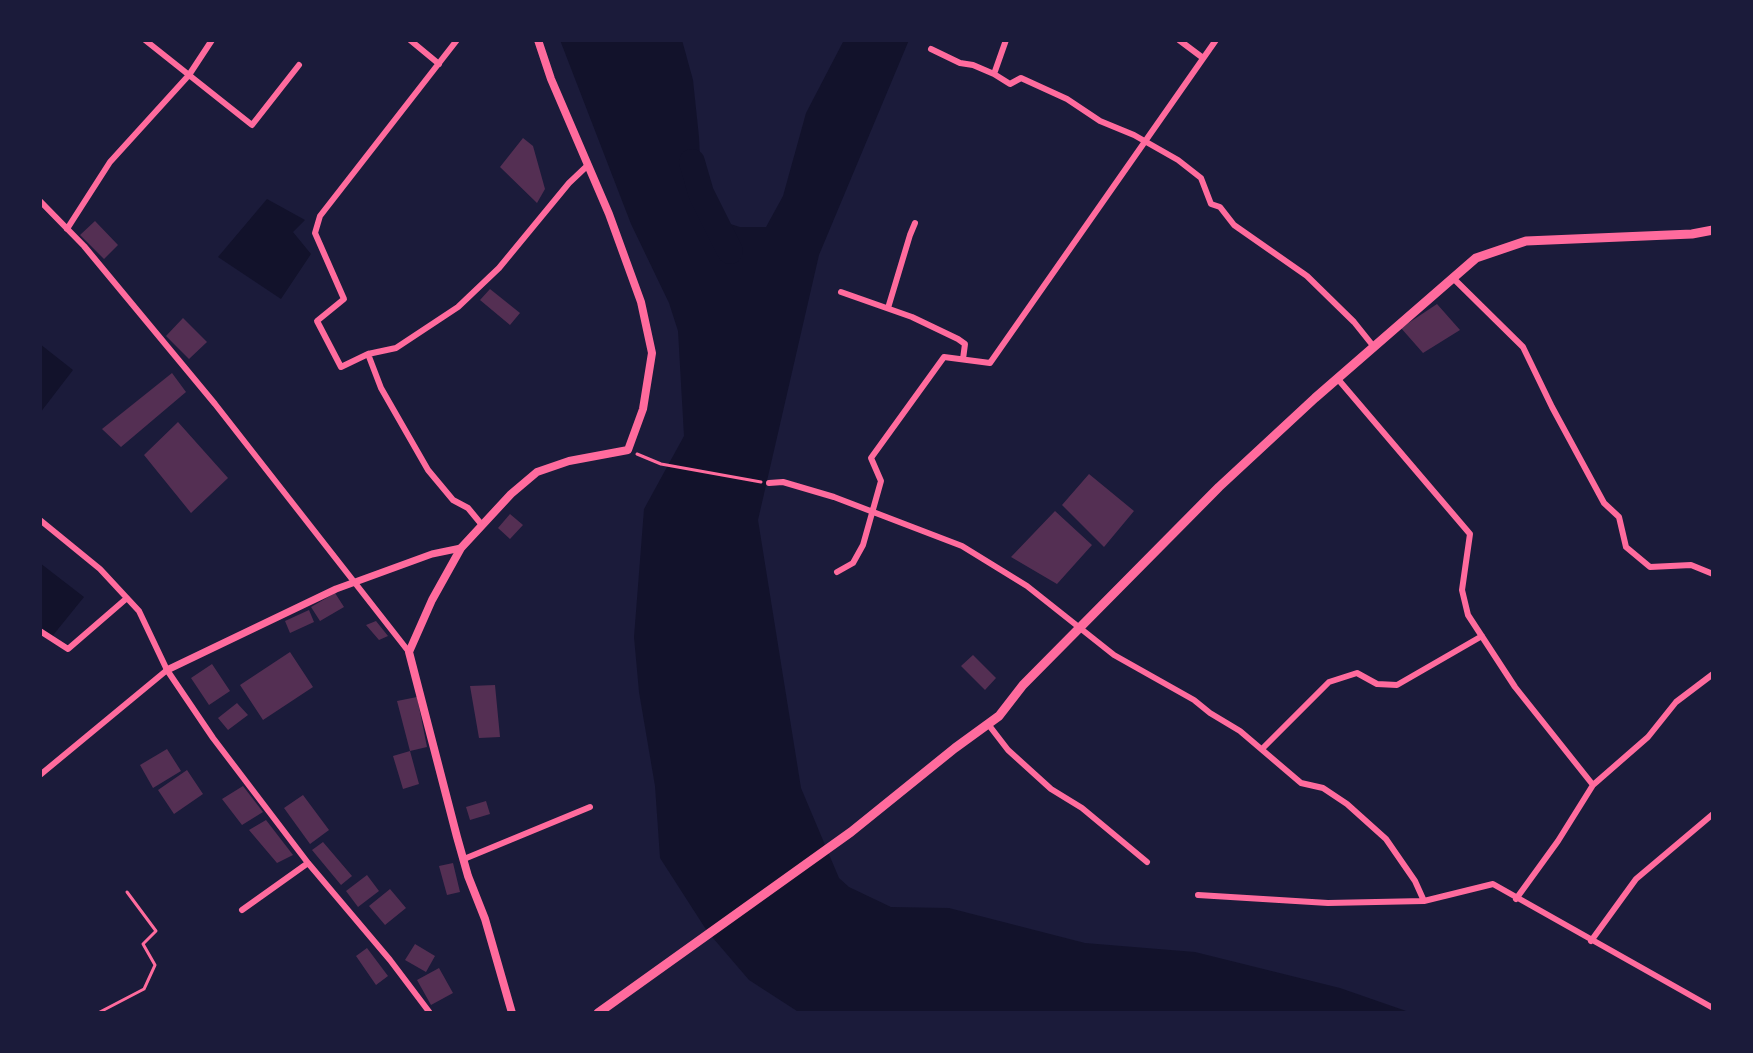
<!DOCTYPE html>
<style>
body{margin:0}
#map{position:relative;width:1753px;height:1053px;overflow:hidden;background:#1b1b3a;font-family:Rubik,sans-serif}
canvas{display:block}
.frame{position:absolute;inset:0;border:42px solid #1b1b3a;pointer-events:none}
</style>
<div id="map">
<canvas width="1753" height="1053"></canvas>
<div class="frame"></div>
</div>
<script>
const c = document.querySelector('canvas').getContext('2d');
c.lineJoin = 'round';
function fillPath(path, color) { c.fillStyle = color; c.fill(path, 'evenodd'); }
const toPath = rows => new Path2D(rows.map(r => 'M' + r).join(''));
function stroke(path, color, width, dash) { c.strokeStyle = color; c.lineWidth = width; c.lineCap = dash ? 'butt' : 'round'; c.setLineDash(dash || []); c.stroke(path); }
fillPath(toPath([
 [560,40,682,40,693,80,699,137,702,199,708,217,740,227,766,227,783,196,806,113,844,40,909,40,819,255,758,520,801,788,839,878,849,887,891,907,949,908,1085,943,1195,952,1340,988,1412,1013,800,1013,749,980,707,931,660,858,655,786,639,692,634,637,644,509,684,436,678,331,669,303,631,224],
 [267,199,305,220,293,232,311,254,281,299,218,257],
 [40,344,73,370,40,413],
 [40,563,84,597,50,639,40,632]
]), '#12122b');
stroke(toPath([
 [692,162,701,193,730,251]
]), '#12122b', 26);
fillPath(toPath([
 [523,138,533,146,545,189,537,203,500,167],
 [95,221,118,245,104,259,80,235],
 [490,289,520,313,510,325,480,300],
 [1437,304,1460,330,1423,353,1401,328],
 [183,318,207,342,189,359,166,336],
 [172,373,186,392,121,447,102,429],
 [178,422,228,478,191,513,144,455],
 [1089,474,1134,511,1104,547,1062,505],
 [1055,511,1092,545,1057,584,1011,557],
 [510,514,523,525,510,539,498,528],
 [335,593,344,607,320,621,311,607],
 [309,610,314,622,290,633,285,621],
 [376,621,388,636,379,640,366,625],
 [290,652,313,687,263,720,240,685],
 [973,655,996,678,985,690,961,666],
 [212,664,230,691,209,705,191,678],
 [495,685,500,737,479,738,470,686],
 [417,697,427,747,410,751,397,701],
 [237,703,248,715,228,730,218,718],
 [167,749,181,771,153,788,140,765],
 [410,751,419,784,403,789,393,756],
 [187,770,203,794,174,814,158,790],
 [243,786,263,812,242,825,222,799],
 [303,795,329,830,310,844,284,808],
 [486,801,490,814,470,820,466,807],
 [266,820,293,855,277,863,249,830],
 [323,842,352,876,341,885,312,850],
 [453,863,460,892,447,895,439,866],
 [367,875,379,891,358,907,346,891],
 [390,889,406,908,385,925,369,906],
 [415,944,435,956,426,972,405,960],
 [367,948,388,976,376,985,356,956],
 [439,968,453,993,431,1005,417,980]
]), '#542f53');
stroke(toPath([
 [637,454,661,464,761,482]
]), '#ff6b9d', 3);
stroke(toPath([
 [98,1013,144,989,155,965,143,944,156,931,127,892]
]), '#ff6b9d', 3);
stroke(toPath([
 [212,40,189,75,252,125,299,65],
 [410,40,439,64],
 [1179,40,1203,58],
 [931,49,960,63,973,65,994,74,1010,84,1021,78,1067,99,1100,121,1134,135,1178,160,1201,178,1211,204,1220,207,1234,225,1307,276,1354,322,1374,347],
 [994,74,1006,40],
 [40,201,84,246,215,404,409,652],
 [67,229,110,162,189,75,145,40],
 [1453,278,1523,347,1552,407,1604,503,1619,517,1626,547,1650,567,1691,565,1713,574],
 [841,292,912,317,958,339,965,344,963,359],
 [888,308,910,235,915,223],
 [368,354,341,367,317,321,344,299,315,233,320,216,457,40],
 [1337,378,1470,534,1462,590,1468,615,1515,687,1593,785],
 [769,483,783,482,834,497,962,546,1027,586,1114,655,1194,700,1210,713,1240,731,1301,783,1323,788,1347,804,1386,839,1415,881,1424,901],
 [40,520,100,569,139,611,167,670,213,738,308,863,390,960,430,1013],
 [482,525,468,508,453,500,428,470,381,388,368,354,396,348,458,307,499,268,569,183,588,165],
 [837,572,853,563,863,545,881,481,871,458,944,357,990,363,1216,40],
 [40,631,68,649,127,598],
 [988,724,1008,750,1051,789,1082,808,1147,862],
 [1262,749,1329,682,1357,673,1377,684,1397,685,1482,636],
 [40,775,167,670],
 [464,859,590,807],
 [1198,895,1328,903,1424,901,1493,884,1713,1008],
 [1516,899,1558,841,1593,785,1648,737,1676,702,1713,674],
 [242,910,308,863],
 [1591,941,1636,879,1713,814]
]), '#ff6b9d', 6);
stroke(toPath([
 [167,670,336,589,432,554,461,548]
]), '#ff6b9d', 7);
stroke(toPath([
 [512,1013,485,919,468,876,457,837,409,652,432,600,461,548,511,494,537,472,569,461,628,450,643,409,652,353,641,302,609,214,551,79,538,40]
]), '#ff6b9d', 8);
stroke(toPath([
 [598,1013,851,832,955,748,999,716,1023,685,1219,487,1315,398,1476,258,1526,241,1692,234,1713,230]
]), '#ff6b9d', 9);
</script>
